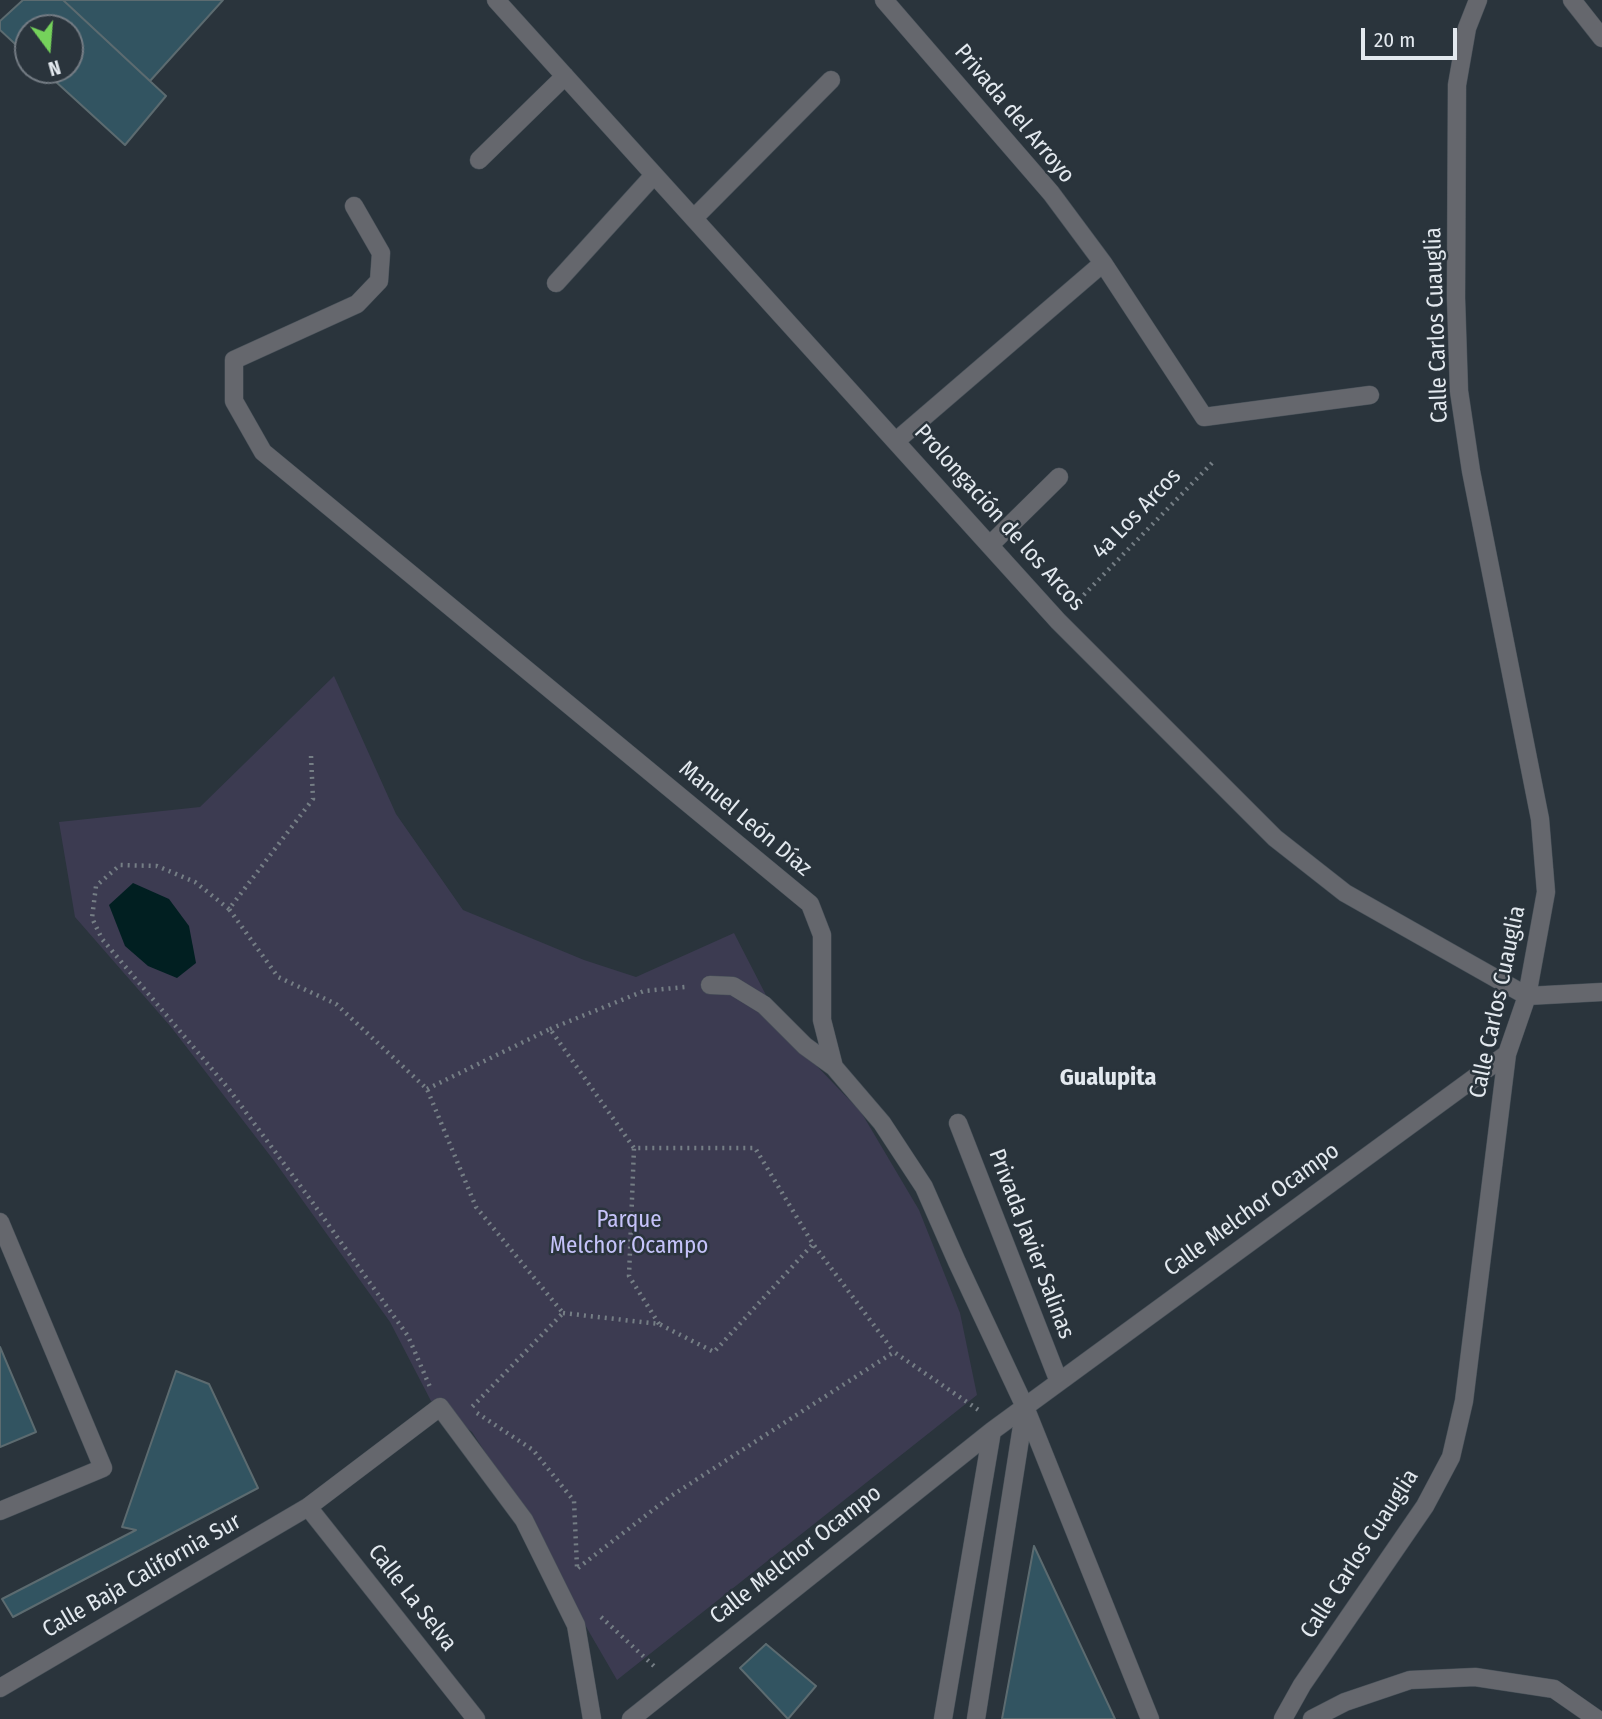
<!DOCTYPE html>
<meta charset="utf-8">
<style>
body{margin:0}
#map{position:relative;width:1602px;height:1719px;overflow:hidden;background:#2a343c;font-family:"Fira Sans Condensed",sans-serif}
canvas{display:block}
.north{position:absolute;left:14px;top:14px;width:70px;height:70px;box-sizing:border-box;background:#2a343c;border:2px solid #747c84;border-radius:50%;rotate:164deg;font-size:19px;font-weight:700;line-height:28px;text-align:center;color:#e3e9ef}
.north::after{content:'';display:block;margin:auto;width:24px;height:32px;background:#75d25b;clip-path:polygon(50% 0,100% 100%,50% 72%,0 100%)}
.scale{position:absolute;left:1361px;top:28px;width:96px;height:32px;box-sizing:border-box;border:4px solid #e3e9ef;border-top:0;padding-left:9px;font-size:21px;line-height:24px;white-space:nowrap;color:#e3e9ef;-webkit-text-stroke:5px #2a343c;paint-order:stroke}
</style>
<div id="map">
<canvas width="1602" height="1719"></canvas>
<div class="north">N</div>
<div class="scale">20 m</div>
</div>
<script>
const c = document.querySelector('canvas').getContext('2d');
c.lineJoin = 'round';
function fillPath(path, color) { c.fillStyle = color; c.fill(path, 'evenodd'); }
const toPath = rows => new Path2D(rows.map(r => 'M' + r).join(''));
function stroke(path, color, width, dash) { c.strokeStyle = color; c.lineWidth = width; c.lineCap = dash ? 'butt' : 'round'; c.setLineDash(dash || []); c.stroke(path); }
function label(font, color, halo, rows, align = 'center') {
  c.font = font + ' "Fira Sans Condensed",sans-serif'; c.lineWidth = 5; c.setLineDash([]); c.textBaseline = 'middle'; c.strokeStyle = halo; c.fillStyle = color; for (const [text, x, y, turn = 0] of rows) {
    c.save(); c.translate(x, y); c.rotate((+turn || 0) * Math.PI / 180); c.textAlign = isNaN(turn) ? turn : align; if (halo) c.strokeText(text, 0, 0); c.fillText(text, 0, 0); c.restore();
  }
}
fillPath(toPath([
 [334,676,396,814,463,910,584,960,636,977,734,933,786,1034,861,1112,919,1210,960,1313,977,1395,617,1680,570,1599,534,1527,472,1432,431,1401,390,1322,275,1162,171,1027,75,917,59,822,200,807]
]), '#3c3b51');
fillPath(toPath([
 [133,883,169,899,189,926,196,963,177,978,148,966,125,946,109,905]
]), '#011f21');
const building = toPath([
 [23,0,63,0,166,96,125,145,43,70,70,70,70,28,28,28,28,56,0,30,0,21,23,0],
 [63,0,223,0,150,81,63,0],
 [0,1347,36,1432,0,1447,0,1347],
 [176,1371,209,1384,258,1488,13,1617,2,1599,136,1530,122,1527,176,1371],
 [1034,1546,1115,1719,1002,1719,1034,1546],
 [766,1644,816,1686,788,1719,740,1668,766,1644]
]);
fillPath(building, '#325461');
stroke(building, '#5c6b70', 2);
const minor = toPath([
 [496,0,1058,621,1275,838,1345,893,1527,996],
 [884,0,1051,193,1103,263,1204,417,1370,395],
 [1572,0,1602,38],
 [479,160,565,76],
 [354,206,381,253,379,281,357,304,234,360,234,401,263,452,810,904,822,935,822,1020,834,1067,882,1123,924,1187,957,1262,1025,1407,1150,1719],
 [694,218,831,80],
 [556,283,654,175],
 [896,441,1103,263],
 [990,545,1059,477],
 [710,985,733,986,764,1005,805,1046,834,1067],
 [1527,996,1602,992],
 [958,1123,1059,1382],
 [0,1222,103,1468,0,1511],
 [308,1507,476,1719],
 [0,1688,308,1507,440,1407,524,1520,576,1625,592,1719],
 [631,1719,992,1431,1507,1054],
 [943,1719,992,1431],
 [976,1719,1025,1407],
 [1283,1719,1302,1685,1425,1506,1451,1457,1464,1401,1507,1054,1527,996,1546,892,1540,819,1471,471,1459,391,1456,298,1457,85,1467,28,1478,0],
 [1312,1719,1345,1702,1410,1680,1475,1677,1554,1689,1597,1719]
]);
stroke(minor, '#485159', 19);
stroke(toPath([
 [1074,605,1213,462],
 [311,756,313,799,229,909,278,977,336,1004,427,1089,476,1207,563,1313,471,1408],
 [229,909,195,882,157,866,120,865,96,886,92,918,102,939,228,1088,310,1199,408,1336,430,1387],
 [550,1029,644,991,685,987],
 [427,1089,550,1029,634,1148],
 [563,1313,659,1324,714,1352,813,1244],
 [659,1324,629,1276,634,1148,755,1148,813,1244,894,1352],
 [477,1413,533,1450,574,1501,577,1567],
 [578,1568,671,1496,894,1352,980,1411],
 [601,1617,656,1668]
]), '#757e85', 4.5, [2, 5]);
stroke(minor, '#65676d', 18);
label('23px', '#e3e9ef', '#2a343c', [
 ["Privada del Arroyo",1014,114,50],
 ["Calle Carlos Cuauglia",1437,325,-92],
 ["4a Los Arcos",1137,514,-46],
 ["Prolongación de los Arcos",999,518,48],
 ["Manuel León Díaz",745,819,40],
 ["Calle Carlos Cuauglia",1498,1002,-78],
 ["Calle Melchor Ocampo",1252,1210,-36],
 ["Privada Javier Salinas",1031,1244,69],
 ["Calle Carlos Cuauglia",1360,1554,-57],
 ["Calle Melchor Ocampo",796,1555,-38],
 ["Calle Baja California Sur",142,1576,-30],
 ["Calle La Selva",412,1598,52]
]);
label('23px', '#c5c3f9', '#2a343c', [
 ["Parque",629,1221],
 ["Melchor Ocampo",629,1247]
]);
label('bold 24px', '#e3e9ef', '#2a343c', [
 ["Gualupita",1108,1078]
]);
</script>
